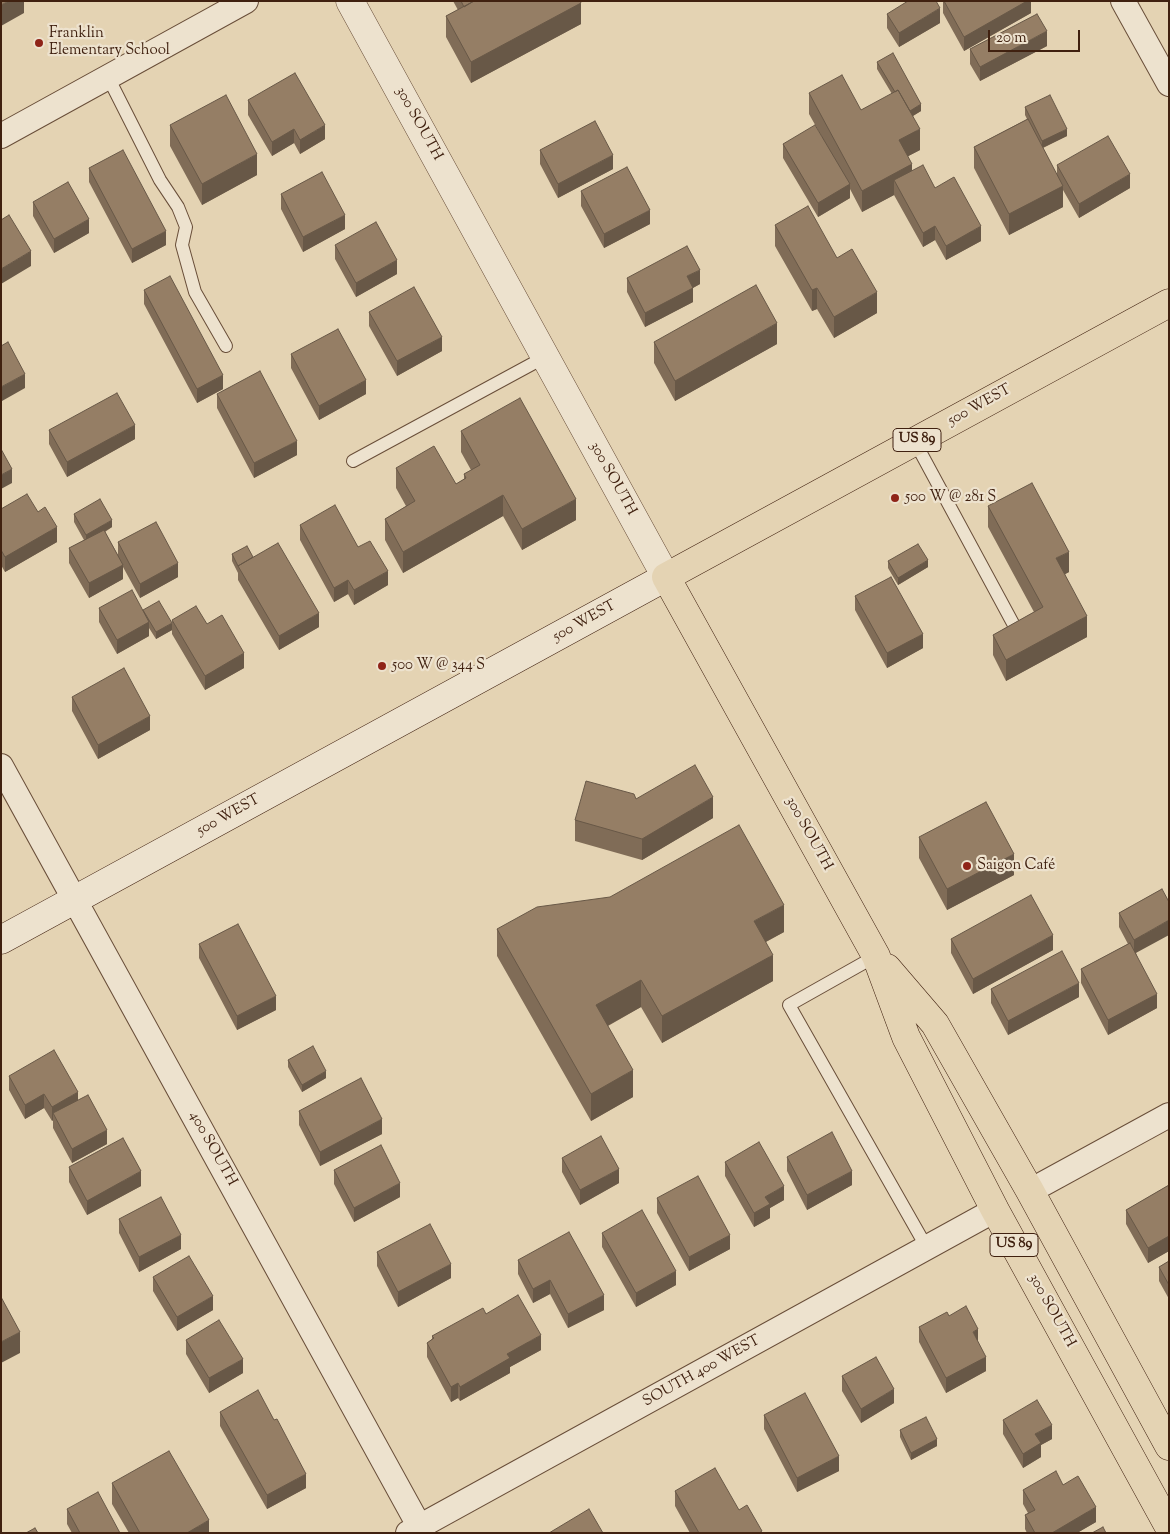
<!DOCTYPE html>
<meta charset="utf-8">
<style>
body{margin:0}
#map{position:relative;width:1170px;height:1534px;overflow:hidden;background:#e4d3b3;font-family:"Sorts Mill Goudy",serif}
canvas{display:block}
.frame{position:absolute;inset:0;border:2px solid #402110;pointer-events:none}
.scale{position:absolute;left:988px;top:30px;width:92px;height:22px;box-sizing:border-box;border:2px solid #402110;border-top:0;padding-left:6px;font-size:15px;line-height:18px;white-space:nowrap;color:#402110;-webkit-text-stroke:4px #ede2ce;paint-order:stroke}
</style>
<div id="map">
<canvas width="1170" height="1534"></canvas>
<div class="frame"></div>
<div class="scale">20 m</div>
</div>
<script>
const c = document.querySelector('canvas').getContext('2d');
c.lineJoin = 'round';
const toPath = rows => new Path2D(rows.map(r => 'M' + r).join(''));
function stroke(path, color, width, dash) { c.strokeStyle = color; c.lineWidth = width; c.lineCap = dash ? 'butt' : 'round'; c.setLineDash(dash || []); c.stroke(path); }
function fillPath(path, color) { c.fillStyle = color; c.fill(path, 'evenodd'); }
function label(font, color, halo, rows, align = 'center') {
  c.font = font + ' "Sorts Mill Goudy",serif'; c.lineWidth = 4.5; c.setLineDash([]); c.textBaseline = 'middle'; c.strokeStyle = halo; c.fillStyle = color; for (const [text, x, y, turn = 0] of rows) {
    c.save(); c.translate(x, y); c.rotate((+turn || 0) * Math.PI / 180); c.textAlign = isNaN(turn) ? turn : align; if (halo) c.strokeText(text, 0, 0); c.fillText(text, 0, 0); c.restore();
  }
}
const service = toPath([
 [108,77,160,180,178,207,186,227,182,245,195,292,226,346],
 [915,442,1016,629],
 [353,461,545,357],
 [876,956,789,1005,927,1248]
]);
const minor = toPath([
 [1123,1,1169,84],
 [1,136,246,1],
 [1,766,423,1533],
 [1030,1191,1169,1115],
 [408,1533,995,1210]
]);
const tertiary = toPath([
 [350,1,666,577]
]);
const secondary = toPath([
 [1,940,666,577]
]);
const primary = toPath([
 [1169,303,666,577,876,956,906,1037,995,1210,1169,1527],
 [887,968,935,1024,1030,1191,1169,1446]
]);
stroke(service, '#694e39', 14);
stroke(minor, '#694e39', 26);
stroke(tertiary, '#694e39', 29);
stroke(secondary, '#402110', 29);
stroke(primary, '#402110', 29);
stroke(service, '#ede2ce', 12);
stroke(minor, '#ede2ce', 24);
stroke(tertiary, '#ede2ce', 28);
stroke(secondary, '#ede2ce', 28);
stroke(primary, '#e4d3b3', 28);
fillPath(toPath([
 [453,1,580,1,581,24,471,83,446,37,446,16,458,10],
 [943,1,1031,1,1031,13,964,51,943,13],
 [887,14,940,23,899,47,887,28],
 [1047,46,980,81,970,64,970,49],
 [877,62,921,111,913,116,920,150,908,156,912,170,935,188,981,241,946,260,935,240,923,247,894,195,862,212,850,189,850,198,818,217,783,158,783,144,822,137,809,114,809,93,861,110,892,94,877,69],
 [248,100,325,139,300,154,294,143,272,156,248,115],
 [1025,107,1067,136,1043,148,1057,175,1057,165,1130,188,1079,218,1063,190,1063,207,1009,235,974,168,974,147,1027,119,1025,115],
 [170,125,257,175,202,205,170,146],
 [540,150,613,169,558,198,540,164],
 [89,168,166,245,132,263,89,182],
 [581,191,650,224,604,248,581,206],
 [281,194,345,229,303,252,281,209],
 [33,202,89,233,54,253,33,216],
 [775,225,837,258,877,313,834,338,817,309,812,311,775,246],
 [335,245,397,274,356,297,335,259],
 [627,278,700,284,693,288,693,302,645,327,627,292],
 [144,290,223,389,197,403,144,304],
 [369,312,442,351,397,376,369,326],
 [654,342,777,344,675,401,654,363],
 [291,354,366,394,319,420,291,368],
 [217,394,297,455,254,478,217,408],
 [49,430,135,439,67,477,49,444],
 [461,431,576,520,522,550,503,516,403,573,385,540,385,519,406,506,396,488,396,468,456,484,464,479,464,474,471,470,461,452],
 [988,506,1069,572,1065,574,1087,637,1006,681,993,655,993,635,1034,612,988,527],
 [1,509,38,512,57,542,5,572,1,565],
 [74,514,112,527,105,532,118,555,118,542,178,577,140,598,123,567,123,579,89,598,69,563,69,548,84,540,74,522],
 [300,525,358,547,388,585,354,605,348,594,334,602,300,540],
 [232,554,253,557,319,627,279,650,238,580,238,573,232,561],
 [888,561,928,567,898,585,888,568],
 [855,596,923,648,887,668,855,610],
 [99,608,143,610,172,630,156,639,149,628,149,636,117,654,99,622],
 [172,620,207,624,244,668,205,690,172,634],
 [72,697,150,730,98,759,72,711],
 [636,799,713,818,642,860,575,841,575,820],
 [919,837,1014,875,947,910,919,858],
 [1162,889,1136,953,1157,1008,1108,1035,1081,983,1081,969,1128,944,1119,927,1119,913],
 [497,929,784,932,766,942,773,981,662,1043,641,1007,608,1026,633,1097,591,1121,497,956],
 [951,939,1053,950,973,994,951,953],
 [199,944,276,1010,237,1030,199,958],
 [991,989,1079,997,1008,1035,991,1003],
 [288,1060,326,1078,302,1092,288,1067],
 [9,1076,78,1100,107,1144,72,1163,53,1128,53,1120,52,1121,44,1108,25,1119,9,1090],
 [299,1111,382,1134,320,1166,299,1125],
 [787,1157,852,1185,807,1210,787,1171],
 [562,1158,619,1183,580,1205,562,1172],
 [725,1162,784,1200,770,1208,770,1218,754,1227,725,1176],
 [69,1167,141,1186,87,1215,69,1182],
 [334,1170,400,1197,354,1222,334,1184],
 [1169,1185,1169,1251,1148,1263,1126,1224,1126,1210],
 [657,1198,730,1249,689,1271,657,1213],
 [119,1219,181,1249,139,1272,119,1233],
 [602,1233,676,1285,636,1307,602,1247],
 [377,1252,451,1278,398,1307,377,1266],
 [518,1260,604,1310,568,1328,550,1294,533,1303,518,1274],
 [1169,1261,1169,1299,1159,1281,1159,1267],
 [153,1277,213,1310,177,1331,153,1291],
 [486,1314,541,1350,510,1367,510,1373,460,1401,458,1398,451,1402,427,1357,427,1343,432,1339,432,1336],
 [949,1316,978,1342,986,1371,946,1393,919,1342,919,1327],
 [186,1340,243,1373,209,1393,186,1354],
 [842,1376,894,1403,861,1423,842,1391],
 [220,1412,306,1488,267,1509,220,1426],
 [764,1415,839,1471,797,1492,764,1429],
 [1003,1420,1052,1439,1041,1445,1041,1457,1023,1468,1003,1434],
 [900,1430,937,1446,911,1460,900,1437],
 [112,1483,209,1533,129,1533,112,1504],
 [1063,1485,1096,1522,1077,1533,1027,1533,1025,1529,1025,1515,1028,1513,1023,1504,1023,1490],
 [675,1491,739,1510,762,1533,690,1533,675,1506],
 [67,1509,120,1533,72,1533,67,1524]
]), '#806c57');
fillPath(toPath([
 [9,1,24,1,24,13,1,26,1,5],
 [1027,1,1031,1,1031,13,964,51,964,37],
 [581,3,581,24,471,83,471,62],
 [940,8,940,23,899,47,899,33],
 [1047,31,1047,46,980,81,980,67],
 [921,104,921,111,906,120,906,113],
 [325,125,325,139,300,154,300,140],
 [294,129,294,143,272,156,272,142],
 [920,129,920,150,899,161,899,140],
 [1067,129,1067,136,1042,148,1042,141],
 [257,154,257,175,202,205,202,184],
 [613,155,613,169,558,198,558,184],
 [912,164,912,185,894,180,894,195,862,212,862,191],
 [1130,174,1130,188,1079,218,1079,204],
 [850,184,850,198,818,217,818,203],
 [1063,186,1063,207,1009,235,1009,214],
 [650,210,650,224,604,248,604,234],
 [345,215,345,229,303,252,303,237],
 [89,219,89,233,54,253,54,239],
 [935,226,935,240,923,247,923,233],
 [981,226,981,241,946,260,946,246],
 [166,231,166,245,132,263,132,249],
 [31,251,31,266,1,284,1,269],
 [397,260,397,274,356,297,356,283],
 [700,270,700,284,687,291,687,276],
 [693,288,693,302,645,327,645,313],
 [817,288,817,309,812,311,812,290],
 [877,292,877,313,834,338,834,317],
 [777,323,777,344,675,401,675,381],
 [442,337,442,351,397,376,397,361],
 [25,374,25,388,2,401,1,404,1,387],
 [223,375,223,389,197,403,197,389],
 [366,380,366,394,319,420,319,406],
 [135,425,135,439,67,477,67,462],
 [297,441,297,455,254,478,254,463],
 [12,469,12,483,1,489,1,475],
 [503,495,503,516,403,573,403,552],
 [576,499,576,520,522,550,522,529],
 [112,520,112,527,86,542,86,535],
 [57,527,57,542,5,572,5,557],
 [1069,552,1069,572,1056,579,1056,558],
 [928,560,928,567,898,585,898,578],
 [178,563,178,577,140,598,140,584],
 [123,565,123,579,89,598,89,583],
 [388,571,388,585,354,605,354,590],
 [348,580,348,594,334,602,334,588],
 [319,613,319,627,279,650,279,636],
 [1087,616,1087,637,1006,681,1006,660],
 [149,622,149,636,117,654,117,640],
 [172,623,172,630,156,639,156,632],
 [923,634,923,648,887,668,887,653],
 [244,653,244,668,205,690,205,676],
 [150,716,150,730,98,759,98,745],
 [713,797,713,818,642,860,642,839],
 [1014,854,1014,875,947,910,947,889],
 [784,905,784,932,754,948,754,921],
 [1169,920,1169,935,1134,954,1134,940],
 [1053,935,1053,950,973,994,973,979],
 [773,955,773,981,662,1043,662,1016],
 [641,980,641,1007,596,1032,596,1005],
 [1079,983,1079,997,1008,1035,1008,1021],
 [1157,994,1157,1008,1108,1035,1108,1020],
 [276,996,276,1010,237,1030,237,1016],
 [633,1070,633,1097,591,1121,591,1094],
 [326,1071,326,1078,302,1092,302,1085],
 [78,1092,78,1106,53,1113,53,1120,52,1121,52,1107],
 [44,1094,44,1108,25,1119,25,1105],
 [382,1119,382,1134,320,1166,320,1152],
 [107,1130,107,1144,72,1163,72,1149],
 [619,1169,619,1183,580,1205,580,1190],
 [141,1171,141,1186,87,1215,87,1201],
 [852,1171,852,1185,807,1210,807,1195],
 [400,1183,400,1197,354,1222,354,1208],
 [784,1186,784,1200,770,1208,770,1218,754,1227,754,1213,765,1197],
 [181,1235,181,1249,139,1272,139,1257],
 [730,1235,730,1249,689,1271,689,1257],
 [1169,1236,1169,1251,1148,1263,1148,1248],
 [451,1264,451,1278,398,1307,398,1292],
 [676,1271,676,1285,636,1307,636,1293],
 [550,1280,550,1294,533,1303,533,1289],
 [604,1295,604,1310,568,1328,568,1314],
 [213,1296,213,1310,177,1331,177,1317],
 [978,1329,978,1343,973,1332],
 [20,1332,20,1353,1,1363,1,1342],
 [541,1335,541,1350,510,1367,510,1373,460,1401,460,1387,507,1354],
 [986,1357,986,1371,946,1393,946,1378],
 [243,1359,243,1373,209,1393,209,1378],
 [458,1383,458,1398,451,1402,451,1387],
 [894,1389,894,1403,861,1423,861,1409],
 [1052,1425,1052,1439,1041,1445,1041,1457,1023,1468,1023,1454,1035,1434],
 [937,1439,937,1446,911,1460,911,1453],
 [839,1456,839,1471,797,1492,797,1478],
 [306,1474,306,1488,267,1509,267,1495],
 [1096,1507,1096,1522,1077,1533,1052,1533],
 [209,1520,209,1533,187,1533]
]), '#685847');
const building = toPath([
 [1,1,9,1,1,5,1,1],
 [461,1,474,1,464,7,461,1],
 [474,1,580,1,581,3,471,62,446,16,474,1],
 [908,1,936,1,940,8,899,33,887,14,908,1],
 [944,1,1027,1,964,37,944,1],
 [1037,14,1047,31,980,67,970,49,1037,14],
 [893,53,921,104,910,111,898,90,895,92,877,62,893,53],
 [295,73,325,125,300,140,294,129,272,142,248,100,295,73],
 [842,75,861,110,898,90,920,129,899,140,912,164,862,191,809,93,842,75],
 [226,95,257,154,202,184,170,125,226,95],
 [1050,95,1067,129,1042,141,1025,107,1050,95],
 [1028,119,1063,186,1009,214,974,147,1028,119],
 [595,121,613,155,558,184,540,150,595,121],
 [815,125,850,184,818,203,783,144,815,125],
 [1108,136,1130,174,1079,204,1057,165,1108,136],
 [123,150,166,231,132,249,89,168,123,150],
 [923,165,935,188,954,177,981,226,946,246,935,226,923,233,894,180,923,165],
 [627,167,650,210,604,234,581,191,627,167],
 [322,172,345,215,303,237,281,194,322,172],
 [68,182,89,219,54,239,33,202,68,182],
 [808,206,837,258,852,249,877,292,834,317,817,288,812,290,775,225,808,206],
 [9,215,31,251,1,269,1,220,9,215],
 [376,222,397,260,356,283,335,245,376,222],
 [687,246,700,270,687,276,693,288,645,313,627,278,687,246],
 [170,276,223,375,197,389,144,290,170,276],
 [756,285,777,323,675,381,654,342,756,285],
 [414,287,442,337,397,361,369,312,414,287],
 [338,329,366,380,319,406,291,354,338,329],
 [8,342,25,374,1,387,1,346,8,342],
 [260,371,297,441,254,463,217,394,260,371],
 [117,393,135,425,67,462,49,430,117,393],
 [520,398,576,499,522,529,503,495,403,552,385,519,415,501,396,468,434,446,456,484,466,478,464,474,480,465,461,431,520,398],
 [1,449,12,469,1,475,1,449],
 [1032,483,1069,552,1056,558,1087,616,1006,660,993,635,1043,607,988,506,1032,483],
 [27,494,38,512,45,507,57,527,5,557,1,550,1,509,27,494],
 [100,499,112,520,86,535,74,514,100,499],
 [335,505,358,547,370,541,388,571,354,590,348,580,334,588,300,525,335,505],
 [156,522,178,563,140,584,118,542,156,522],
 [104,530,123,565,89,583,69,548,104,530],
 [278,543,319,613,279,636,238,566,278,543],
 [918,544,928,560,898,578,888,561,918,544],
 [247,546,253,557,238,566,232,554,247,546],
 [891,577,923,634,887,653,855,596,891,577],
 [132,590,149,622,117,640,99,608,132,590],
 [159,601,172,623,156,632,143,610,159,601],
 [196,606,207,624,222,615,244,653,205,676,172,620,196,606],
 [124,668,150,716,98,745,72,697,124,668],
 [695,765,713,797,642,839,575,820,586,781,634,794,636,799,695,765],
 [986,802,1014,854,947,889,919,837,986,802],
 [739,825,784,905,754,921,773,955,662,1016,641,980,596,1005,633,1070,591,1094,497,929,537,907,610,897,739,825],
 [1162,889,1169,902,1169,920,1134,940,1119,913,1162,889],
 [1031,895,1053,935,973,979,951,939,1031,895],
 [238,924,276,996,237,1016,199,944,238,924],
 [1130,943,1157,994,1108,1020,1081,969,1130,943],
 [1062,951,1079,983,1008,1021,991,989,1062,951],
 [313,1046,326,1071,302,1085,288,1060,313,1046],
 [54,1050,78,1092,52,1107,44,1094,25,1105,9,1076,54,1050],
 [361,1078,382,1119,320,1152,299,1111,361,1078],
 [88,1095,107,1130,72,1149,53,1113,88,1095],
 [832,1132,852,1171,807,1195,787,1157,832,1132],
 [601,1136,619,1169,580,1190,562,1158,601,1136],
 [123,1138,141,1171,87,1201,69,1167,123,1138],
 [759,1142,784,1186,765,1197,770,1204,754,1213,725,1162,759,1142],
 [381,1145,400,1183,354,1208,334,1170,381,1145],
 [698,1176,730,1235,689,1257,657,1198,698,1176],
 [1169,1185,1169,1236,1148,1248,1126,1210,1169,1185],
 [161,1197,181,1235,139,1257,119,1219,161,1197],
 [642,1210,676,1271,636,1293,602,1233,642,1210],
 [430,1224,451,1264,398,1292,377,1252,430,1224],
 [569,1232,604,1295,568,1314,550,1280,533,1289,518,1260,569,1232],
 [189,1256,213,1296,177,1317,153,1277,189,1256],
 [1169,1261,1169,1285,1159,1267,1169,1261],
 [518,1295,541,1335,507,1354,510,1358,460,1387,458,1383,451,1387,427,1343,434,1338,432,1336,483,1308,486,1314,518,1295],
 [1,1297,20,1332,1,1342,1,1297],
 [966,1306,978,1329,973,1332,986,1357,946,1378,919,1327,947,1312,949,1316,966,1306],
 [219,1320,243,1359,209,1378,186,1340,219,1320],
 [876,1357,894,1389,861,1409,842,1376,876,1357],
 [258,1390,274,1420,277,1419,306,1474,267,1495,220,1412,258,1390],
 [805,1393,839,1456,797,1478,764,1415,805,1393],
 [1037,1400,1052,1425,1035,1434,1041,1443,1023,1454,1003,1420,1037,1400],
 [926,1417,937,1439,911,1453,900,1430,926,1417],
 [169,1451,209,1520,187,1533,140,1533,112,1483,169,1451],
 [715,1468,739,1510,747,1505,762,1531,759,1533,699,1533,675,1491,715,1468],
 [1056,1471,1063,1485,1078,1476,1096,1507,1052,1533,1035,1533,1025,1515,1035,1510,1023,1490,1056,1471],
 [98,1492,120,1533,80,1533,67,1509,98,1492],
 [589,1509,603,1533,549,1533,589,1509],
 [1103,1527,1106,1533,1092,1533,1103,1527],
 [35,1528,38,1533,26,1533,35,1528]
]);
fillPath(building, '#957e65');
stroke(building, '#685847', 1);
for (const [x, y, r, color] of [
 [39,43,5,"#8f2418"],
 [895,498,5,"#8f2418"],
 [382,666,5,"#8f2418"],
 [967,866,5,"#8f2418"]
]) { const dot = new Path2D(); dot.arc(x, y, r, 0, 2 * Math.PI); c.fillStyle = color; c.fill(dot); stroke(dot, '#ede2ce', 2); }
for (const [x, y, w] of [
 [917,440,48],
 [1014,1245,48]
]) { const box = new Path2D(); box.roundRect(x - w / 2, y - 11.5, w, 23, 4); c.fillStyle = '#ede2ce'; c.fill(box); stroke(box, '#402110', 1); }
label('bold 14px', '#402110', null, [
 ["US 89",917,440],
 ["US 89",1014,1245]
]);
label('15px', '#402110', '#ede2ce', [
 ["Franklin",49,34],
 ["Elementary School",49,51],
 ["500 W @ 281 S",905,498],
 ["500 W @ 344 S",392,666],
 ["Saigon Café",977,866]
], 'left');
label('15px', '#402110', '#ede2ce', [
 ["300 SOUTH",418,124,61],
 ["500 WEST",980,406,-29],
 ["300 SOUTH",612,479,61],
 ["500 WEST",585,622,-29],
 ["500 WEST",229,816,-29],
 ["300 SOUTH",808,834,61],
 ["400 SOUTH",212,1149,61],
 ["300 SOUTH",1051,1311,61],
 ["SOUTH 400 WEST",702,1372,-29]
]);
</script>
